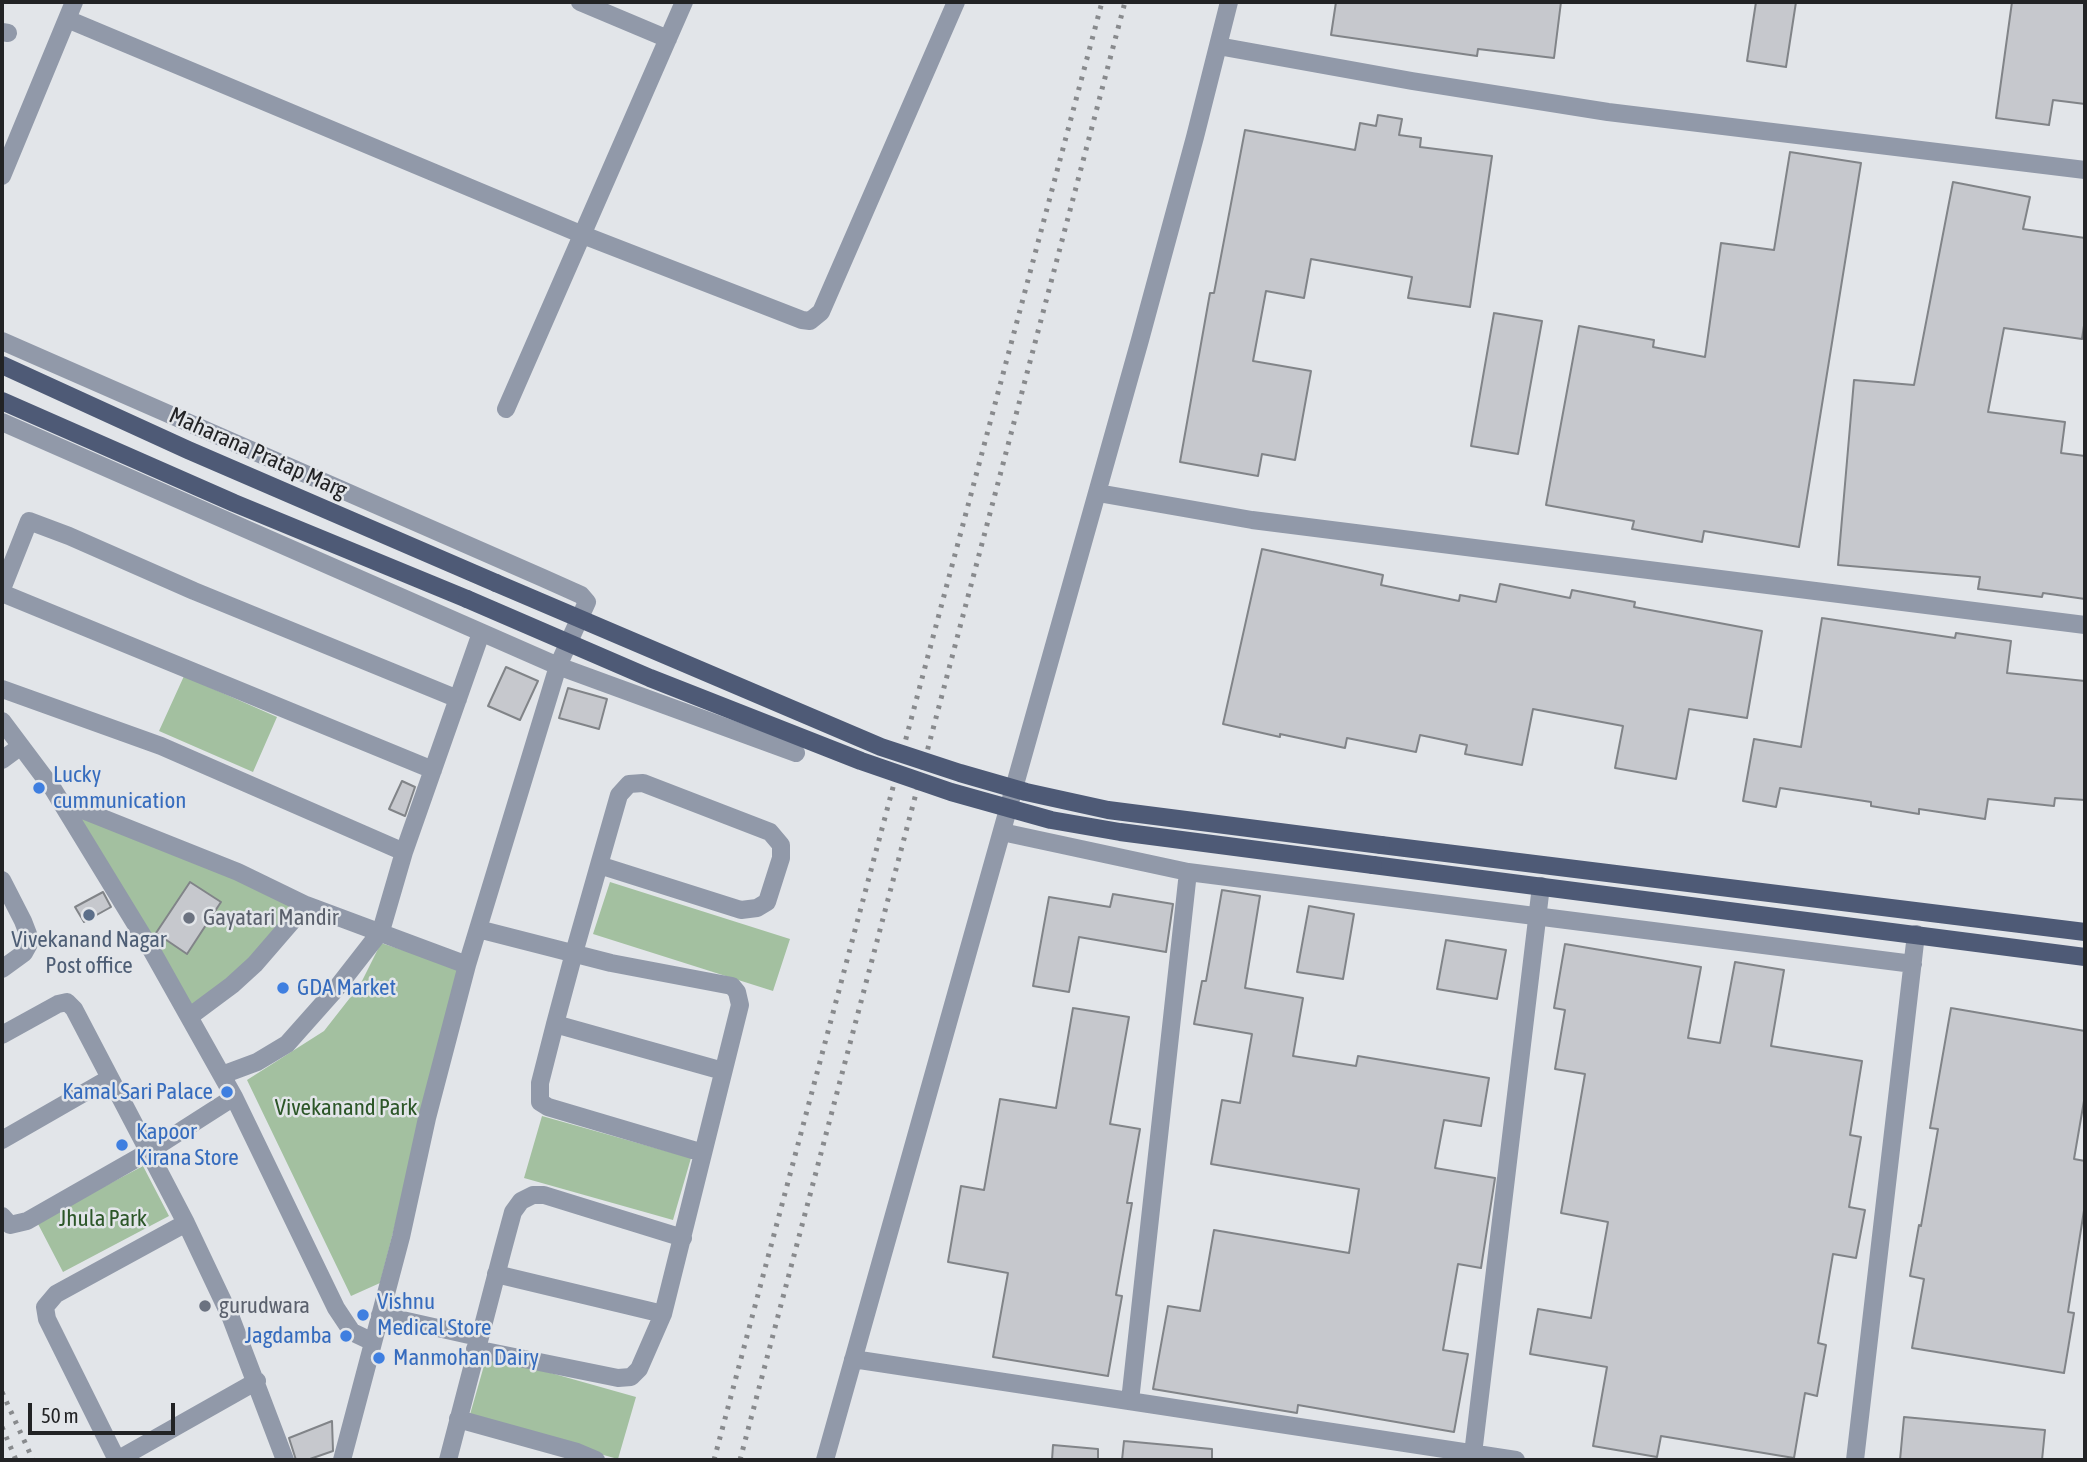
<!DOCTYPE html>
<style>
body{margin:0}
#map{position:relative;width:2087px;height:1462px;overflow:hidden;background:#e2e5e9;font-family:"Asap Condensed",sans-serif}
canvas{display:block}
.frame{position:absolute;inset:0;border:4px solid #222325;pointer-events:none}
.scale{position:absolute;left:28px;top:1403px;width:147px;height:32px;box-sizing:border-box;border:4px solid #222325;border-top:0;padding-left:9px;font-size:21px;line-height:24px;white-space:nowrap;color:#222325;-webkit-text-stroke:5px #e2e5e9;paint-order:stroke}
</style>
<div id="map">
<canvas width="2087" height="1462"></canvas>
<div class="frame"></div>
<div class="scale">50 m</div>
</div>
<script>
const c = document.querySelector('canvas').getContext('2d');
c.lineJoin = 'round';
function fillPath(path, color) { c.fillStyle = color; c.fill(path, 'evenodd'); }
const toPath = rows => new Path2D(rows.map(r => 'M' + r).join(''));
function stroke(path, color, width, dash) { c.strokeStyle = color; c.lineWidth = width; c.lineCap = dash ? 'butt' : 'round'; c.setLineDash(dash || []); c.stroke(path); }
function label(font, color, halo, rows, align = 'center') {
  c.font = font + ' "Asap Condensed",sans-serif'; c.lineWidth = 5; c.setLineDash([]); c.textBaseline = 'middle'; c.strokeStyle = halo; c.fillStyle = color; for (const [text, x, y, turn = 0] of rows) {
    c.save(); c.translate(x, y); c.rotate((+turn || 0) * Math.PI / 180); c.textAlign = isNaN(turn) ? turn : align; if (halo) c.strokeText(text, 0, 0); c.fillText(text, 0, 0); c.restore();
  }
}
fillPath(toPath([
 [184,676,277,717,253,772,159,731],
 [60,801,306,905,189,1017],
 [610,882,790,939,773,991,593,934],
 [381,943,461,969,380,1283,351,1296,247,1080,324,1031,360,985],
 [542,1116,691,1158,673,1220,524,1178],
 [143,1166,169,1216,63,1272,37,1222],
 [487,1355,636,1397,618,1459,469,1418]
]), '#a3c0a0');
const building = toPath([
 [1336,2,1561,2,1554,58,1478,49,1477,56,1331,35,1336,2],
 [1756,2,1796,2,1786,67,1747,61,1756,2],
 [2012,2,2085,2,2085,104,2053,100,2049,125,1996,118,2012,2],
 [1378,115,1402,119,1399,135,1421,138,1420,147,1492,156,1470,307,1408,298,1412,277,1311,259,1304,298,1266,291,1253,361,1311,371,1295,460,1262,454,1258,476,1180,462,1210,293,1214,293,1245,130,1355,150,1360,123,1376,126,1378,115],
 [1790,152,1861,163,1799,547,1704,531,1702,542,1632,529,1634,521,1546,505,1579,326,1654,340,1653,347,1705,357,1721,243,1774,250,1790,152],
 [1953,182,2030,197,2023,229,2085,238,2085,319,2082,339,2004,328,1988,412,2065,422,2061,453,2085,456,2085,599,2043,593,2042,597,1978,589,1980,577,1838,565,1854,380,1914,385,1953,182],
 [1494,313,1542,321,1518,454,1471,446,1494,313],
 [1262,549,1383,575,1381,585,1459,601,1460,595,1496,602,1500,584,1570,598,1572,590,1635,602,1634,607,1762,631,1747,718,1689,709,1676,779,1615,768,1623,726,1533,709,1522,765,1465,754,1467,745,1420,735,1416,752,1347,738,1345,748,1280,734,1280,737,1223,724,1262,549],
 [1822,618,1955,638,1956,633,2011,641,2007,673,2085,681,2085,800,2055,798,2054,806,1988,799,1985,819,1919,809,1919,814,1871,806,1871,802,1780,788,1776,807,1743,801,1754,739,1801,747,1822,618],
 [506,667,538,681,520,720,488,706,506,667],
 [568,688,607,699,599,729,559,718,568,688],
 [402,781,415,787,405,816,389,809,402,781],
 [190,882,221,902,187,954,156,933,190,882],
 [1222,890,1260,896,1245,988,1303,998,1293,1056,1356,1066,1358,1056,1489,1078,1481,1126,1444,1120,1435,1168,1495,1178,1481,1268,1458,1264,1443,1350,1468,1354,1454,1432,1298,1405,1297,1413,1153,1389,1168,1306,1200,1311,1214,1230,1349,1253,1359,1189,1211,1164,1222,1100,1240,1103,1252,1034,1194,1024,1202,981,1206,981,1222,890],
 [103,892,111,907,84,922,75,907,103,892],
 [1113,894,1173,904,1166,952,1079,937,1069,992,1033,986,1049,897,1110,907,1113,894],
 [1309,906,1354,914,1343,979,1297,972,1309,906],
 [1446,940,1506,950,1497,999,1437,989,1446,940],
 [1565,944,1701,967,1688,1038,1720,1043,1735,962,1784,970,1771,1046,1862,1061,1850,1135,1861,1137,1849,1207,1865,1210,1856,1258,1833,1254,1818,1343,1826,1345,1817,1396,1805,1393,1794,1458,1661,1436,1657,1457,1593,1446,1607,1367,1530,1354,1538,1309,1591,1318,1608,1222,1561,1213,1585,1074,1555,1069,1565,1010,1554,1008,1565,944],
 [1073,1008,1129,1017,1110,1124,1140,1129,1127,1203,1132,1203,1116,1295,1122,1296,1108,1376,993,1357,1008,1273,948,1262,961,1186,984,1190,1000,1099,1056,1108,1073,1008],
 [1951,1008,2085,1031,2085,1095,2074,1159,2085,1161,2085,1204,2068,1312,2074,1313,2064,1373,1912,1348,1924,1279,1910,1276,1919,1225,1921,1226,1938,1129,1930,1128,1951,1008],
 [1904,1417,2045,1430,2042,1460,1900,1460,1904,1417],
 [332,1421,333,1451,307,1460,296,1460,289,1438,332,1421],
 [1124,1441,1212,1449,1212,1460,1122,1460,1124,1441],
 [1053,1445,1098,1449,1098,1460,1052,1460,1053,1445]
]);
fillPath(building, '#c6c8cd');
stroke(building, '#818488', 2);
stroke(toPath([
 [580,2,668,39],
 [67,19,583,235,802,320,810,321,821,312,956,2],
 [2,32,8,33],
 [1218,46,1412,81,1608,112,2085,170],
 [2,176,74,2],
 [2,341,543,578,581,595,587,602,558,666,467,965,427,1118,401,1237,342,1460],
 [506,409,684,2],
 [2,422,558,666,796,753],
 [1098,493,1252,520,2085,625],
 [2,589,29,521,69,536,194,591,458,699],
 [2,593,433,770],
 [2,689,161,746,404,852],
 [2,721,53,789,152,951,234,1097,336,1308,352,1332,373,1342],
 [2,760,21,746],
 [60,801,238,872,306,905,467,965],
 [1002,832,1188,872,1130,1401],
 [599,865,741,910,757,908,767,902,781,858,781,845,770,832,643,783,629,784,619,795,599,865,574,953,555,1024,540,1083,540,1102,548,1107,703,1153],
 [1188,872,1913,964],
 [2,880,23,921,28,934,29,944,24,953,2,969],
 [189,1017,232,985,255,964,306,905],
 [555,1024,723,1071],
 [2,1035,58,1004,67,1002,74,1009,186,1223,231,1318,285,1460],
 [222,1075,257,1062,287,1044,335,990,381,931,404,852,481,633],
 [2,1140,110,1078],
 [2,1216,10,1225,27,1221,148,1152,234,1097],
 [496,1274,663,1314],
 [380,1315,478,1337],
 [475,1349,618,1378,631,1377,639,1369,663,1314,740,1005,737,992,732,986,611,963,478,929],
 [853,1359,1516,1460],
 [458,1419,577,1452,596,1460],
 [1473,1454,1541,886],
 [117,1460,47,1319,45,1307,56,1294,186,1223],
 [117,1460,257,1381],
 [448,1460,503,1249,513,1212,521,1201,533,1195,544,1195,683,1238],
 [825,1460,1140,340,1195,137,1229,2],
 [1855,1460,1916,934]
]), '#9199a9', 18);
stroke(toPath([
 [2,365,188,450,496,583],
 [2,401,234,503,467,599],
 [1381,845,2085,932],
 [1373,865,2085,957]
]), '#4e5a76', 18);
stroke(toPath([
 [2,1392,33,1460],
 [2,1427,16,1460],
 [714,1460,1102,2],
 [740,1460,1125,2]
]), '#888a8d', 5, [3.5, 7]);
stroke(toPath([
 [496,583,881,747,960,773,1026,792,1108,810,1381,845],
 [467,599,650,678,861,761,951,792,1051,820,1120,832,1373,865]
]), '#4e5a76', 18);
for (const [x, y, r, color] of [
 [39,788,7,"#3f7fe0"],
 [89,915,7,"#5c6f8a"],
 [189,918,7,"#6b7280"],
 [283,988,7,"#3f7fe0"],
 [227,1092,7,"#3f7fe0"],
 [122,1145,7,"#3f7fe0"],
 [205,1306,7,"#6b7280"],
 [363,1315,7,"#3f7fe0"],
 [346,1336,7,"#3f7fe0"],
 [379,1358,7,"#3f7fe0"]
]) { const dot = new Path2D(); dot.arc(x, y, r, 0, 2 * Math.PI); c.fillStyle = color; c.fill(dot); stroke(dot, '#e2e5e9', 2.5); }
label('23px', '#222325', '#e2e5e9', [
 ["Maharana Pratap Marg",258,453,24]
]);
label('23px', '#366cbe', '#e2e5e9', [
 ["Lucky",53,775],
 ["cummunication",53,801],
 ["GDA Market",297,988],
 ["Kamal Sari Palace",213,1092,"right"],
 ["Kapoor",136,1132],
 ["Kirana Store",136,1158],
 ["Vishnu",377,1302],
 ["Medical Store",377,1328],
 ["Jagdamba",332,1336,"right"],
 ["Manmohan Dairy",393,1358]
], 'left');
label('23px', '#5b616d', '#e2e5e9', [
 ["Gayatari Mandir",203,918],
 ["gurudwara",219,1306]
], 'left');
label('23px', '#4e5e75', '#e2e5e9', [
 ["Vivekanand Nagar",89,940],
 ["Post office",89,966]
]);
label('23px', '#2c5628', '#e2e5e9', [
 ["Vivekanand Park",346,1108],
 ["Jhula Park",103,1219]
]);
</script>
